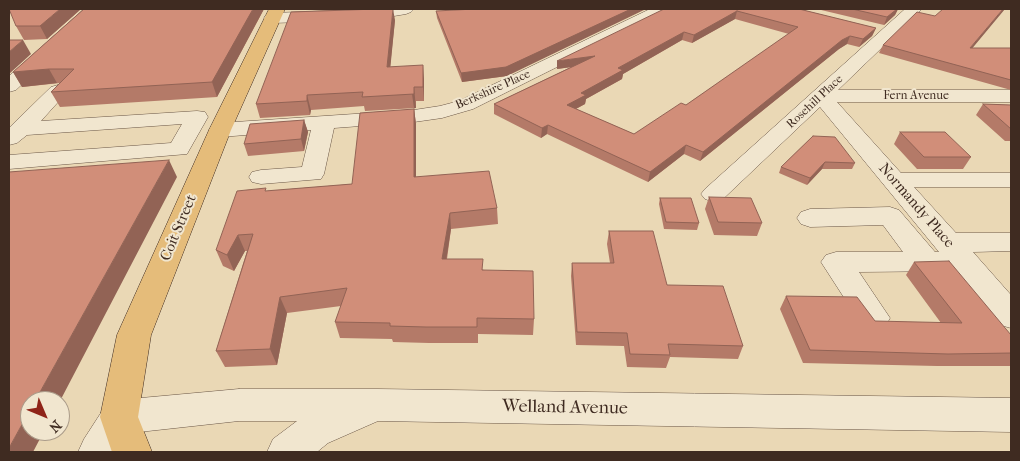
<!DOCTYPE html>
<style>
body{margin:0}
#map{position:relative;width:1020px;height:461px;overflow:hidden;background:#ead8b5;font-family:"IM FELL French Canon",serif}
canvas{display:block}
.frame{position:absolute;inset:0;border:10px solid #3f2b21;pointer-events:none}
.north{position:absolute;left:20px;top:391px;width:50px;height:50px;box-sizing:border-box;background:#f1e6cf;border:1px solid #aa9b89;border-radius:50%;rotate:135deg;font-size:14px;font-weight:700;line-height:20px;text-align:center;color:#3f2b21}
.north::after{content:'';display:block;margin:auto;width:18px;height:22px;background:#8f2418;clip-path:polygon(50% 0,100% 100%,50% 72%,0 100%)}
</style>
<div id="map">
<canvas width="1020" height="461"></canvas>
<div class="frame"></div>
<div class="north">N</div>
</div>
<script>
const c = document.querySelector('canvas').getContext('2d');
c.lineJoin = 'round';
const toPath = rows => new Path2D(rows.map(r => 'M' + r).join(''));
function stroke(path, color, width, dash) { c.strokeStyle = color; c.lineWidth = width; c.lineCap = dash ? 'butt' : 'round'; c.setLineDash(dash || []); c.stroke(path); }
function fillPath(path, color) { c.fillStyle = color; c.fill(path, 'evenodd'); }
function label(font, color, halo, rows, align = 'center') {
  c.font = font + ' "IM FELL French Canon",serif'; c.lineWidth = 4; c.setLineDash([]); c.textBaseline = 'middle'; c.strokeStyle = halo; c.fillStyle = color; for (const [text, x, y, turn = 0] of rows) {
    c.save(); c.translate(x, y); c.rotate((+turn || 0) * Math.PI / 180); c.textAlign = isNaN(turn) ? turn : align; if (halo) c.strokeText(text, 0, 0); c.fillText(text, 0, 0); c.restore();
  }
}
const minor = toPath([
 [84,9,101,9,16,90,9,92,9,76,84,9],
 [379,9,414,9,411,12,406,14,370,20,272,23,266,21,264,18,266,15,272,13,379,9],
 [650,9,670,9,667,12,473,109,442,118,414,122,334,128,324,174,321,179,261,184,252,182,249,177,252,172,261,170,302,167,311,130,220,137,212,135,209,130,212,125,220,123,414,110,440,106,459,101,650,9],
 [905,9,922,9,838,90,1011,90,1011,102,837,102,901,173,1011,173,1011,187,914,187,956,233,1011,233,1011,251,973,252,1011,295,1011,328,1000,325,955,271,859,272,890,318,885,327,874,330,863,327,821,262,826,255,836,252,903,252,883,225,810,227,801,224,797,218,801,212,810,209,890,207,899,210,935,252,939,252,820,107,723,199,714,202,705,199,701,194,705,189,905,9],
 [58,85,65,87,68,91,41,121,197,111,205,112,208,117,187,154,9,169,9,155,171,143,182,124,27,135,17,143,9,145,9,128,51,87,58,85],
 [239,389,378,389,1011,398,1011,432,378,421,328,443,317,452,267,452,273,439,297,421,239,421,130,433,119,452,78,452,84,439,106,405,119,400,239,389]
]);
const major = toPath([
 [269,9,285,9,231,130,151,335,138,417,152,452,112,452,100,417,117,335,209,130,269,9]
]);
stroke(minor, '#6a5646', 1);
stroke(major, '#3f2b21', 1);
fillPath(minor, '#f1e6cf');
fillPath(major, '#e5bc7a');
fillPath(toPath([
 [81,9,47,39,24,40,16,26],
 [264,9,217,97,60,107,51,92,60,83,22,87,13,72],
 [299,9,335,9,299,10],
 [664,9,799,9,876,28,872,36,859,47,847,44,839,49,700,161,684,154,648,182,547,134,541,138,494,114,494,104,571,67,557,69],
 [735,19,789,34,686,105,634,134,576,109,585,104,586,99,622,79,623,74,682,40,692,43],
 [817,9,898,9,895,15,884,25],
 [436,11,507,76,462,82,437,18],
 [395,20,390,67,424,79,424,101,416,101,416,108,365,111,364,106,311,110,310,115,260,118,256,104],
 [883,45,972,48,1011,48,1011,90,879,53],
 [983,104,1011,105,1011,141,1005,141,976,115],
 [414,109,416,124,416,177,497,208,498,224,451,229,447,259,484,270,534,319,533,335,478,334,478,343,429,343,393,342,392,339,340,338,335,322,341,306,287,313,277,365,225,367,216,351,247,251,245,251,234,271,223,266,216,250,267,191,352,184],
 [304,120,308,132,304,151,248,156,244,144],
 [900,132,971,157,963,169,917,169,894,144],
 [813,136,855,163,852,169,822,169,807,185,779,173,781,167],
 [709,197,762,223,757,236,714,235,705,209],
 [660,198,699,223,697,230,664,229,659,204],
 [609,231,667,285,743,346,738,359,670,357,666,368,627,367,624,346,576,345,571,276,572,263,610,263,607,244],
 [914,262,1011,335,1011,366,937,366,803,363,780,309,786,296,875,321,941,323,906,275]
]), '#b47a68');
fillPath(toPath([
 [60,9,81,9,47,39,40,26],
 [253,9,264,9,217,97,212,82],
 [393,9,395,20,389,81,387,67],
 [631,9,646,9,507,76,462,82,461,73],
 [897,9,898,9,895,15,884,25,887,17],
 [1003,9,1005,9,965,57,970,48],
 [737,11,735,19,692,43,694,35],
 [876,28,872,36,859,47,863,39],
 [684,32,682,40,623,74,622,79,586,99,585,104,566,114,567,105,581,93,618,68],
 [850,36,847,44,839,49,700,161,703,152,842,40],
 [23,40,31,54,9,74,9,52],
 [595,56,594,64,557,69,557,61],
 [423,65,424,79,424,101,423,87],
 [49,69,57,83,22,87,13,72],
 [414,87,416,108,414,108,412,94],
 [307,95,311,110,310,115,307,101],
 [414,109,416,124,416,192,414,177],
 [304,120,308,132,304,151,301,139],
 [548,125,547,134,541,138,542,128],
 [686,145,684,154,648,182,650,172],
 [169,160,177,177,60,401,35,401],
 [825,162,822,169,807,185,810,178],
 [450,213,451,229,444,274,442,259],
 [238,235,245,251,234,271,227,255],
 [280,297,287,313,277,365,270,349],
 [30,410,30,431,44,431,33,452,9,452,9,448]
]), '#926355');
const building = toPath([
 [9,9,60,9,40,26,16,26,9,9],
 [84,9,253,9,212,82,51,92,74,69,49,69,13,72,84,9],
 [377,9,393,9,387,67,423,65,423,87,414,87,414,94,362,97,363,92,307,95,307,101,256,104,291,12,377,9],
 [475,9,631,9,506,67,461,73,436,11,475,9],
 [664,9,799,9,876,28,863,39,850,36,842,40,703,152,686,145,650,172,548,125,542,128,494,104,595,56,557,61,664,9],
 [737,11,798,27,686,105,681,103,634,134,567,105,586,95,581,93,623,70,618,68,684,32,694,35,737,11],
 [852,9,897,9,887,17,852,9],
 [943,9,1003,9,970,48,1011,48,1011,80,883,45,917,12,935,16,943,9],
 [9,40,23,40,9,52,9,40],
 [983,104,1011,105,1011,129,983,104],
 [414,109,414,177,489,171,497,208,450,213,442,259,483,259,482,270,533,271,534,319,477,318,477,327,426,327,390,326,390,323,335,322,347,288,280,297,270,349,216,351,253,234,238,235,227,255,216,250,237,191,266,188,265,191,352,184,360,113,414,109],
 [304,120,301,139,244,144,250,124,304,120],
 [900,132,945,132,971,157,924,157,900,132],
 [813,136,835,137,855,163,825,162,810,178,781,167,813,136],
 [169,160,35,401,30,401,30,410,9,448,9,172,169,160],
 [709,197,751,198,762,223,718,222,709,197],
 [660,198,691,198,699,223,666,222,660,198],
 [609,231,653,231,667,285,723,286,743,346,668,344,670,355,630,354,627,333,577,332,572,263,614,263,609,231],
 [949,261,1011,335,1011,353,948,354,810,350,786,296,857,297,875,321,962,323,914,262,949,261]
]);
fillPath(building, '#d18e79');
stroke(building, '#926355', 1);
label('12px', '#3f2b21', '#f1e6cf', [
 ["Berkshire Place",493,90,-24],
 ["Fern Avenue",916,96],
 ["Rosehill Place",815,102,-43]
]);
label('15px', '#3f2b21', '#f1e6cf', [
 ["Normandy Place",916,206,49],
 ["Coit Street",179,228,-67]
]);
label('18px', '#3f2b21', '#f1e6cf', [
 ["Welland Avenue",565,408,1]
]);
</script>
